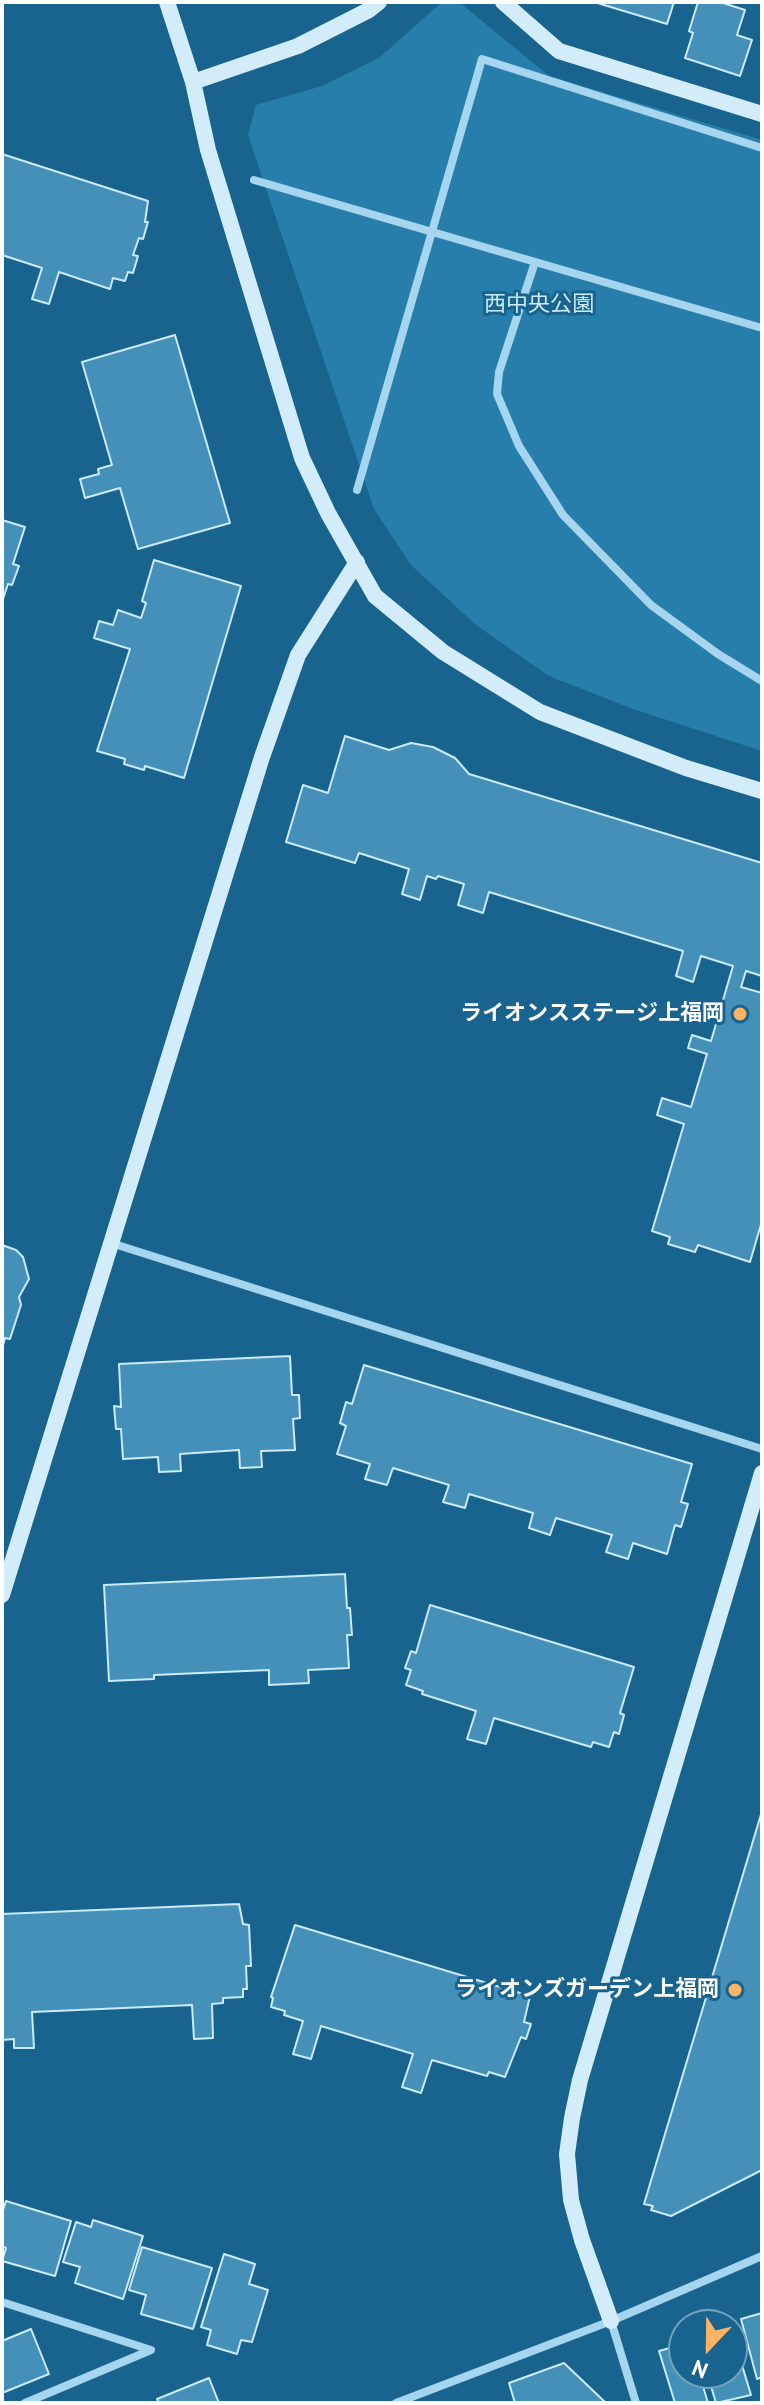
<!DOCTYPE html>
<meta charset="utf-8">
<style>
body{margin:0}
#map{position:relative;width:764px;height:2405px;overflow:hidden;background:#18648f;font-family:"PT Sans",sans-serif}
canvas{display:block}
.frame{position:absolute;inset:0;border:4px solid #fff;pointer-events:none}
.north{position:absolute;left:668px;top:2309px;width:80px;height:80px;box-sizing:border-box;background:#18648f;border:2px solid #74a2bc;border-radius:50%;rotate:202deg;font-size:22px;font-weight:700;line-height:32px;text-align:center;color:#fff}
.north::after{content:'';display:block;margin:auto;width:28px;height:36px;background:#ffb363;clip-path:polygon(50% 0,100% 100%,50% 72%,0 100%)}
</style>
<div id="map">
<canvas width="764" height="2405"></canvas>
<div class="frame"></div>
<div class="north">N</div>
</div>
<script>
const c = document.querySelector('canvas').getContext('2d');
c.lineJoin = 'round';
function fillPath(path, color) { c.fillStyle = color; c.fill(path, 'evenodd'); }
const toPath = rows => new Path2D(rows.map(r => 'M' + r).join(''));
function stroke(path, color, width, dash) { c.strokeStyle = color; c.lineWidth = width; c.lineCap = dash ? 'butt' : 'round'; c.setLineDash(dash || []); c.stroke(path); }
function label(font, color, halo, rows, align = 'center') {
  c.font = font + ' "PT Sans","Noto Sans JP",sans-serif'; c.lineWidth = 6; c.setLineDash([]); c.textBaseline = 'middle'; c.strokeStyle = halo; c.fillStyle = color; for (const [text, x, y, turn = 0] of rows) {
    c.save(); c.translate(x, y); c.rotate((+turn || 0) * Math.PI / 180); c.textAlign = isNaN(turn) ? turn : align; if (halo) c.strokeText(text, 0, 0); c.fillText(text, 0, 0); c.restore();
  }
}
fillPath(toPath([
 [442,2,459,2,549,76,762,140,762,751,633,709,549,676,476,625,411,565,374,509,248,135,256,105,322,86,379,58]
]), '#287eab');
const building = toPath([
 [594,2,674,2,667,24,594,2],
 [698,2,720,2,745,10,737,35,752,40,740,76,685,58,693,33,689,31,698,2],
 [2,154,148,201,145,222,148,222,143,239,139,238,133,255,138,256,133,273,128,272,125,281,113,278,110,289,59,272,49,304,32,299,42,268,2,255,2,154],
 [175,335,230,523,138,549,120,488,85,498,80,479,99,474,98,469,112,465,82,362,175,335],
 [2,520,25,527,13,564,19,566,12,585,8,584,2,602,2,520],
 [154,560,241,586,184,778,145,766,144,770,124,764,125,759,97,751,130,649,94,638,99,621,113,625,118,610,141,618,146,603,142,601,154,560],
 [345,736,389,750,411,743,433,747,455,758,469,774,762,863,762,976,746,971,741,987,762,993,762,1221,750,1262,698,1245,695,1252,668,1244,670,1237,652,1231,684,1124,657,1115,662,1098,691,1107,707,1054,688,1048,692,1035,711,1041,733,966,701,956,693,982,676,976,683,951,489,892,483,913,458,905,464,884,438,876,436,879,427,876,420,900,402,894,409,869,359,853,355,863,286,842,303,785,328,793,345,736],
 [2,1245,16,1250,23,1257,29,1279,19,1297,21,1305,10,1339,5,1338,2,1349,2,1245],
 [290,1356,292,1395,299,1395,300,1418,293,1419,295,1450,261,1451,262,1467,240,1468,239,1450,180,1454,181,1471,159,1472,158,1457,123,1459,121,1429,116,1429,114,1406,121,1407,119,1364,290,1356],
 [364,1365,692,1464,681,1502,688,1504,681,1527,675,1525,667,1554,633,1543,628,1559,606,1552,612,1535,556,1518,550,1535,529,1528,533,1513,469,1494,465,1508,443,1502,449,1485,393,1468,387,1485,365,1479,370,1464,337,1454,346,1426,340,1423,346,1402,352,1404,364,1365],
 [345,1574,347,1608,350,1608,352,1635,347,1635,349,1668,308,1670,309,1683,269,1685,269,1670,154,1675,154,1679,109,1681,104,1585,345,1574],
 [430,1605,634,1667,620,1713,624,1715,619,1734,614,1732,609,1747,593,1742,591,1747,494,1718,486,1744,467,1739,476,1711,422,1694,423,1691,406,1685,411,1670,405,1668,411,1651,416,1653,430,1605],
 [762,1811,762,2170,671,2216,651,2210,653,2206,644,2204,762,1811],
 [239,1904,243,1924,249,1925,251,1966,246,1966,247,1989,243,1989,243,1997,223,1998,223,2003,212,2004,213,2038,194,2039,192,2005,32,2012,34,2048,14,2048,14,2039,2,2040,2,1914,239,1904],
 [295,1925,530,1996,524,2022,531,2024,526,2039,521,2037,505,2077,489,2072,487,2076,432,2060,421,2093,402,2087,413,2054,321,2026,311,2059,293,2054,303,2021,284,2015,285,2011,271,2007,273,1998,271,1997,295,1925],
 [6,2201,71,2221,55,2276,2,2261,6,2248,2,2246,2,2213,6,2201],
 [93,2220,143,2236,123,2299,75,2283,80,2267,63,2262,76,2222,91,2227,93,2220],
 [142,2247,212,2268,193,2329,141,2314,146,2295,129,2290,142,2247],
 [224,2254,255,2264,249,2284,268,2290,252,2342,241,2340,237,2354,207,2345,211,2330,201,2327,224,2254],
 [762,2313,762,2377,757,2379,741,2319,762,2313],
 [31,2329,49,2374,2,2393,2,2341,31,2329],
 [732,2332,751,2395,716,2403,707,2373,732,2373,732,2332],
 [684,2344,684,2373,699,2373,708,2403,675,2403,659,2351,684,2344],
 [564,2363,606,2403,515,2403,509,2383,564,2363],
 [209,2378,219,2403,159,2403,157,2399,209,2378]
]);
fillPath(building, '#4590b8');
stroke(building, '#cbeafb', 2);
stroke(toPath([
 [254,180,762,328],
 [535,262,499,372,497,394,519,446,563,515,651,605,718,654,762,681],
 [357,490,482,59,762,148],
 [111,1243,762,1449],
 [2,2302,151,2350,25,2403],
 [611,2321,636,2403],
 [396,2403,611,2321,762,2256]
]), '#a5d5ef', 8);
stroke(toPath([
 [167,2,193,82,208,150,302,458,328,513,375,596,443,652,540,712,686,768,762,791],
 [503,2,559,51,762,114],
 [193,82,298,46,369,10,379,2],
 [2,1595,262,757,298,655,357,562],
 [611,2321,582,2240,571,2200,567,2154,572,2118,580,2080,762,1473]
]), '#d3ecfa', 16);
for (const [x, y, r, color] of [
 [740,1014,8,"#ffb363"],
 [735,1990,8,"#ffb363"]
]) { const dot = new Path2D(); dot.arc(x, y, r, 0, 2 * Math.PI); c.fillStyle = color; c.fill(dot); stroke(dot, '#18648f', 3); }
label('22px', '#cbeafb', '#18648f', [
 ["西中央公園",539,305]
]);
label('bold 22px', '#fff', '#18648f', [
 ["ライオンスステージ上福岡",724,1014],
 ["ライオンズガーデン上福岡",719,1990]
], 'right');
</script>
